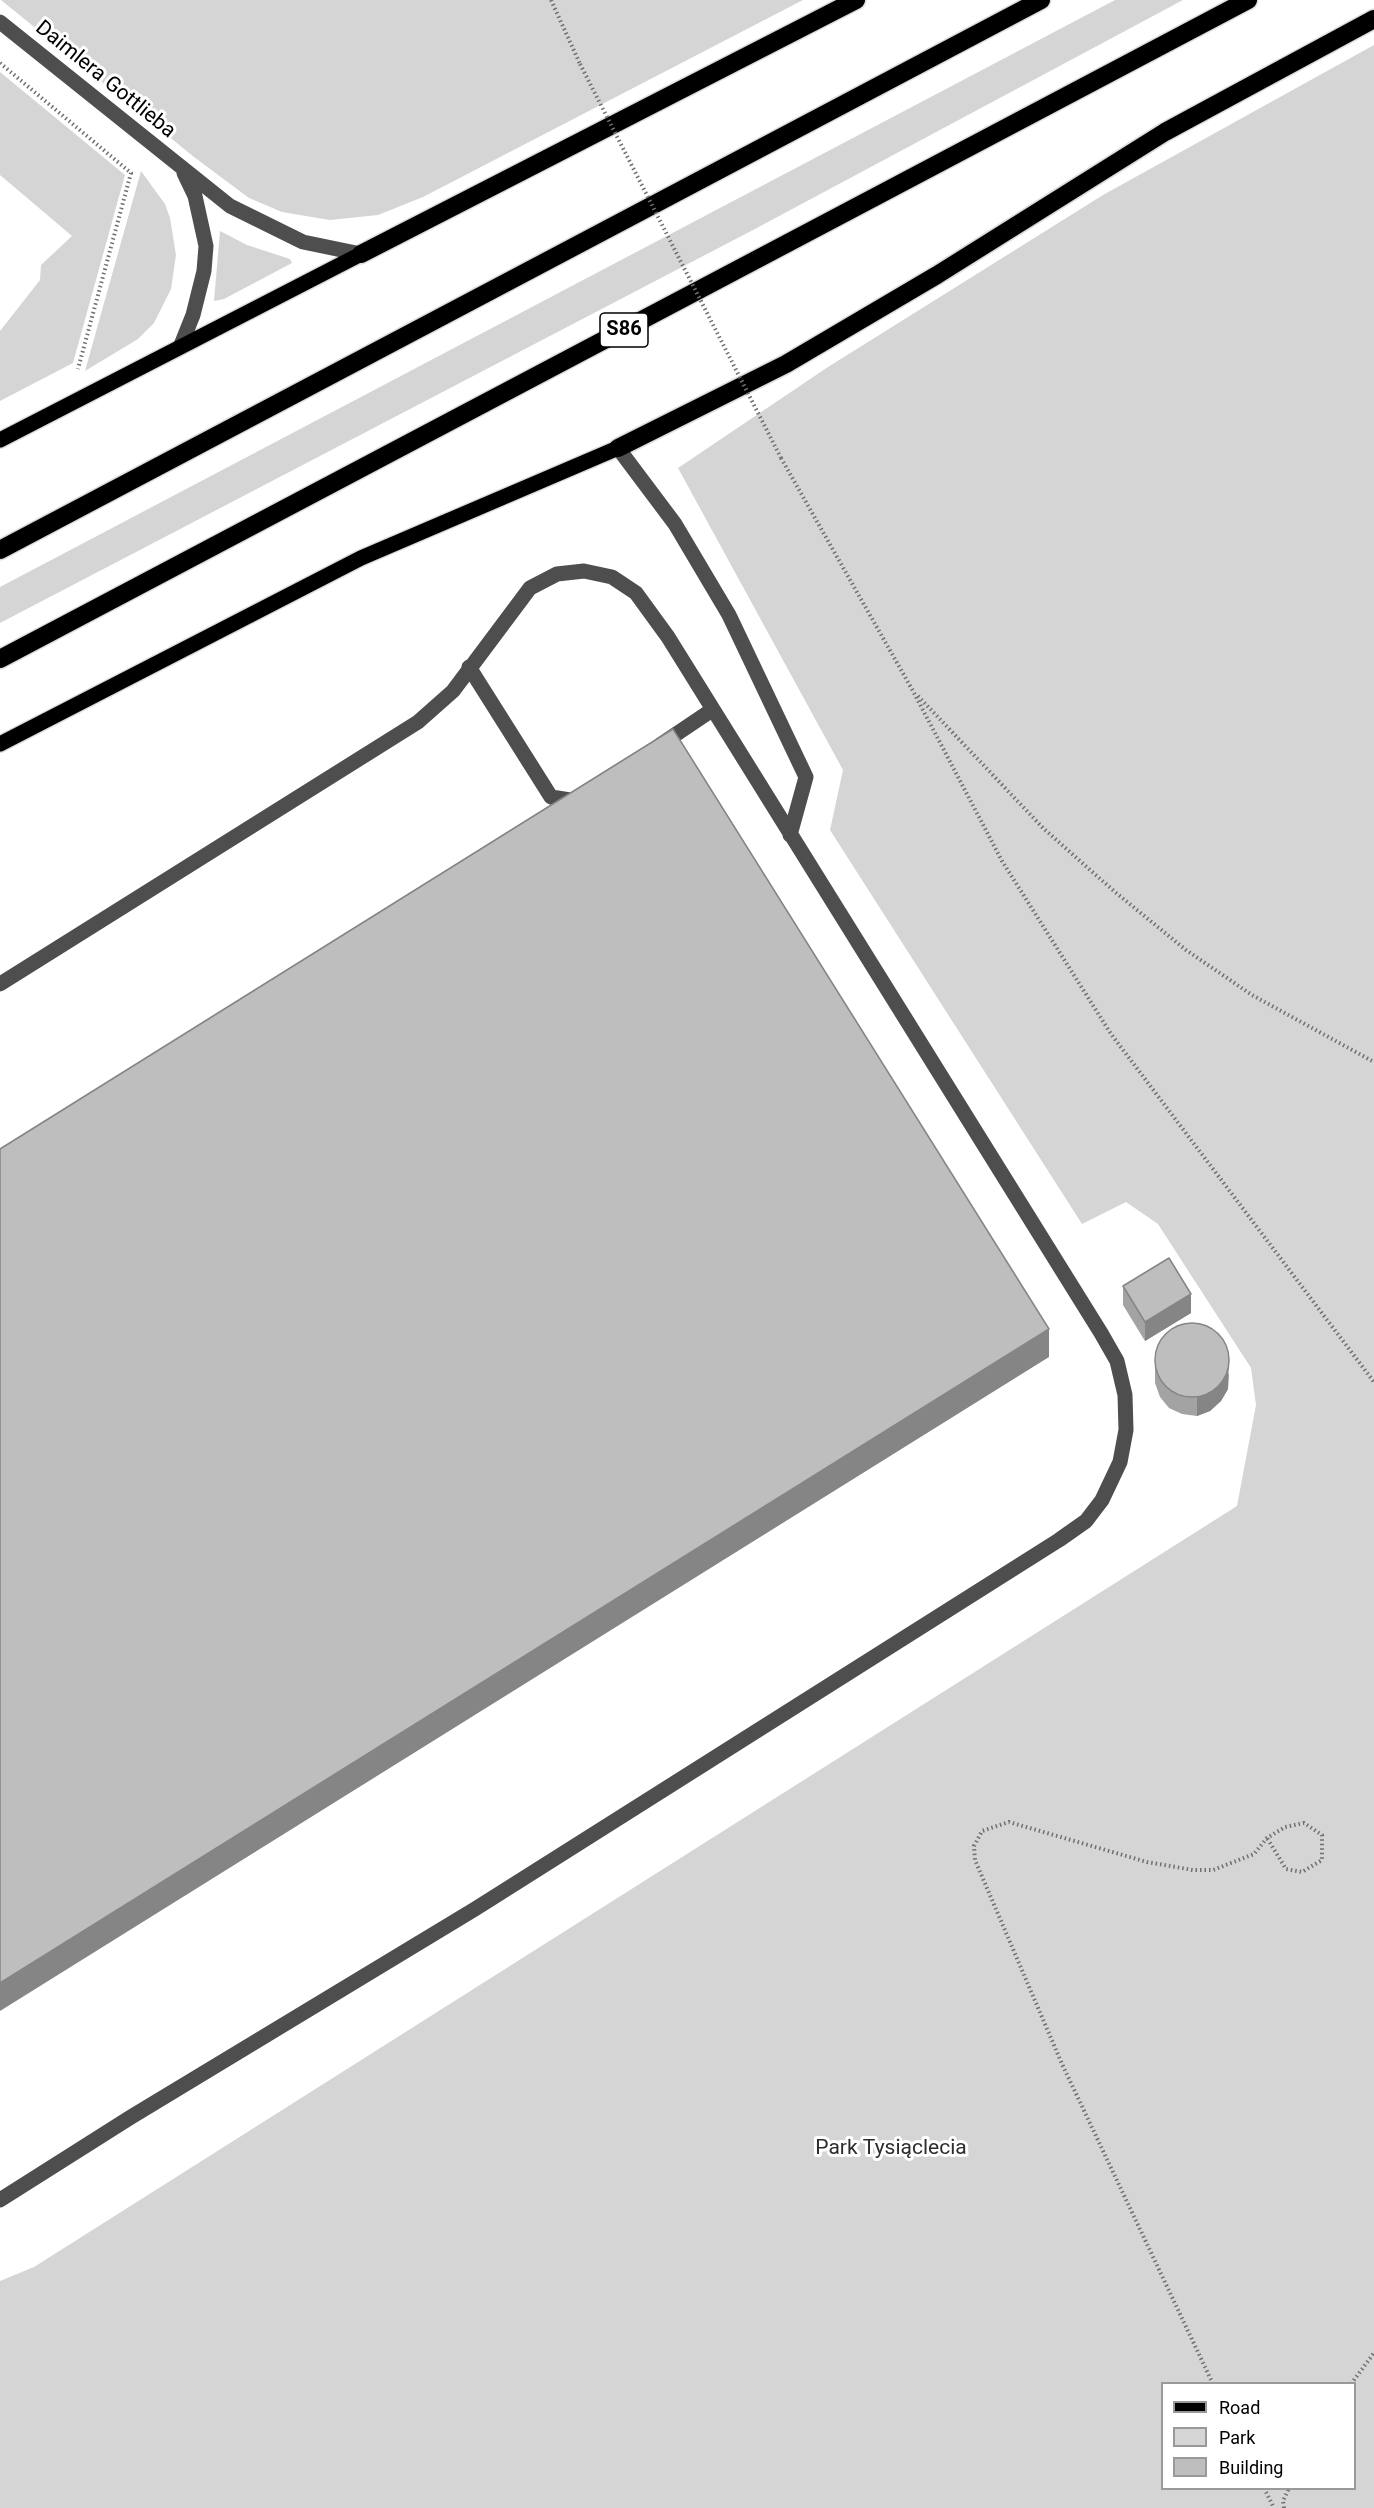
<!DOCTYPE html>
<meta charset="utf-8">
<style>
body{margin:0}
#map{position:relative;width:1374px;height:2508px;overflow:hidden;background:#fff;font-family:Roboto,sans-serif}
canvas{display:block}
.legend{position:absolute;left:1161px;top:2382px;width:195px;height:108px;box-sizing:border-box;background:#fff;border:2px solid #999;margin:0;padding:8px 10px;list-style:none;font-size:18px;color:#000}
.legend li{display:flex;align-items:center;gap:12px;height:30px}
.legend b{width:30px;border:2px solid #999}
</style>
<div id="map">
<canvas width="1374" height="2508"></canvas>
<ul class="legend">
<li><b style="height:8px;background:#000"></b>Road</li>
<li><b style="height:16px;background:#d5d5d5"></b>Park</li>
<li><b style="height:16px;background:#bebebe"></b>Building</li>
</ul>
</div>
<script>
const c = document.querySelector('canvas').getContext('2d');
c.lineJoin = 'round';
function fillPath(path, color) { c.fillStyle = color; c.fill(path, 'evenodd'); }
const toPath = rows => new Path2D(rows.map(r => 'M' + r).join(''));
function stroke(path, color, width, dash) { c.strokeStyle = color; c.lineWidth = width; c.lineCap = dash ? 'butt' : 'round'; c.setLineDash(dash || []); c.stroke(path); }
function label(font, color, halo, rows, align = 'center') {
  c.font = font + ' Roboto,sans-serif'; c.lineWidth = 6; c.setLineDash([]); c.textBaseline = 'middle'; c.strokeStyle = halo; c.fillStyle = color; for (const [text, x, y, turn = 0] of rows) {
    c.save(); c.translate(x, y); c.rotate((+turn || 0) * Math.PI / 180); c.textAlign = isNaN(turn) ? turn : align; if (halo) c.strokeText(text, 0, 0); c.fillText(text, 0, 0); c.restore();
  }
}
fillPath(toPath([
 [1,0,803,0,423,197,378,215,330,220,282,212,249,198,194,157],
 [1115,0,1183,0,753,230,0,623,0,587],
 [1374,45,1374,2508,0,2508,0,2281,34,2267,1237,1506,1256,1405,1251,1368,1158,1224,1126,1202,1082,1224,830,830,843,770,678,468,828,367,1103,195],
 [1162,2384,1354,2384,1354,2488,1162,2488],
 [0,72,125,175,73,363,0,401,0,331,40,280,41,265,72,236,0,175],
 [141,171,165,204,170,218,176,255,171,289,154,323,138,339,85,371],
 [220,231,247,245,290,259,292,263,224,299,214,301]
]), '#d5d5d5');
const major = toPath([
 [0,440,361,254],
 [0,744,361,558,618,448]
]);
const highway = toPath([
 [361,254,856,0],
 [618,448,786,364,937,275,1165,132,1374,19],
 [0,550,1041,0],
 [0,659,1248,0]
]);
stroke(major, '#dbdbdb', 18);
stroke(highway, '#dbdbdb', 21);
stroke(toPath([
 [551,0,580,64],
 [0,63,131,173,78,369],
 [781,458,913,691,1002,861,1111,1034,1374,1382],
 [918,696,1043,828,1115,892,1186,950,1252,995,1374,1062],
 [1213,2384,1062,2064,975,1860,974,1846,982,1831,1009,1822,1147,1862,1193,1870,1213,1870,1254,1854,1267,1838,1285,1827,1304,1823,1322,1835,1322,1860,1302,1872,1286,1869,1267,1838],
 [1351,2384,1374,2353],
 [1264,2488,1274,2508],
 [1284,2508,1283,2501,1289,2488]
]), '#707070', 4, [1.5, 3]);
stroke(toPath([
 [0,22,230,206,303,242,361,254],
 [181,345,193,315,204,271,206,246,195,196,184,173],
 [618,448,675,524,729,615,806,777,790,835],
 [469,667,551,797,570,800,580,798],
 [660,745,712,710],
 [0,984,418,722,453,691,530,588,557,574,584,571,612,577,636,593,668,637,1101,1333,1117,1361,1125,1395,1126,1430,1120,1462,1102,1500,1086,1521,1059,1540,475,1909,131,2117,0,2200]
]), '#4e4e4e', 15);
stroke(major, '#000', 15);
stroke(highway, '#000', 18);
stroke(toPath([
 [580,64,781,458]
]), '#707070', 4, [1.5, 3]);
fillPath(toPath([
 [1123,1286,1191,1313,1145,1341,1123,1305],
 [1155,1364,1229,1374,1228,1389,1221,1401,1210,1411,1197,1416,1182,1414,1169,1408,1160,1397,1155,1383]
]), '#a3a3a3');
fillPath(toPath([
 [1191,1294,1191,1313,1145,1341,1145,1322],
 [1049,1329,1049,1357,0,2011,0,1983],
 [1229,1355,1228,1389,1221,1401,1210,1411,1197,1416,1197,1397]
]), '#858585');
const building = toPath([
 [673,729,1049,1329,0,1983,0,1149,673,729],
 [1169,1258,1191,1294,1145,1322,1123,1286,1169,1258],
 '1155 1360a37 37 0 1 1 74 0a37 37 0 1 1-74 0Z'
]);
fillPath(building, '#bebebe');
stroke(building, '#858585', 1.5);
for (const [x, y, w] of [
 [624,330,48]
]) { const box = new Path2D(); box.roundRect(x - w / 2, y - 17, w, 34, 4.5); c.fillStyle = '#fff'; c.fill(box); stroke(box, '#000', 1.5); }
label('bold 20px', '#000', null, [
 ["S86",624,330]
]);
label('21px', '#000', '#fff', [
 ["Daimlera Gottlieba",105,80,39]
]);
label('21px', '#2c2c2c', '#fff', [
 ["Park Tysiąclecia",891,2149]
]);
</script>
